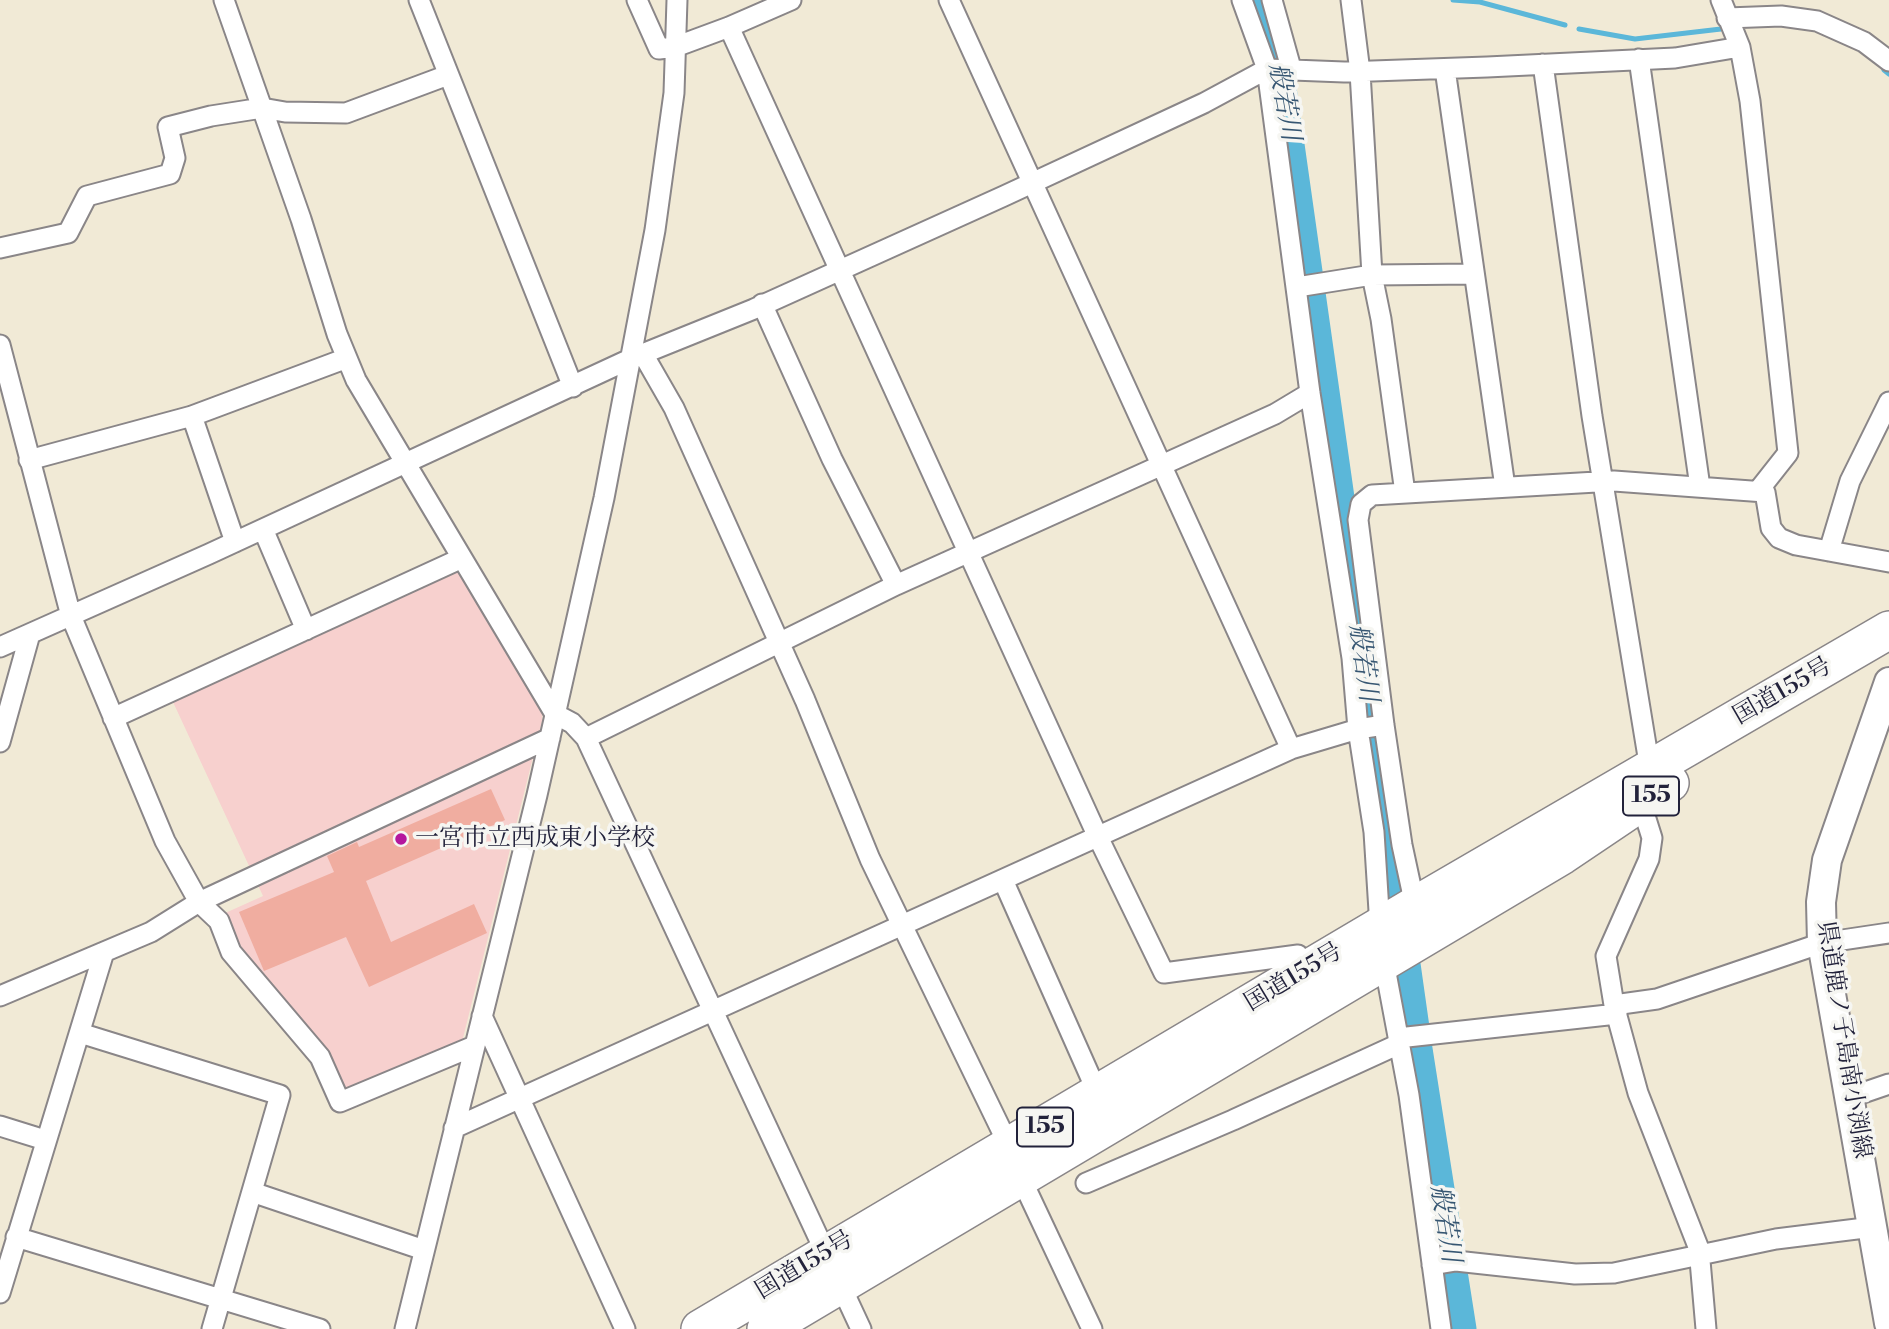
<!DOCTYPE html>
<meta charset="utf-8">
<style>
body{margin:0}
canvas{display:block;background:#f1ead6}
</style>
<canvas width="1889" height="1329"></canvas>
<script>
const c = document.querySelector('canvas').getContext('2d');
c.lineJoin = 'round';
function fillPath(path, color) { c.fillStyle = color; c.fill(path, 'evenodd'); }
const toPath = rows => new Path2D(rows.map(r => 'M' + r).join(''));
function stroke(path, color, width, dash) { c.strokeStyle = color; c.lineWidth = width; c.lineCap = dash ? 'butt' : 'round'; c.setLineDash(dash || []); c.stroke(path); }
function label(font, color, halo, rows, align = 'center') {
  c.font = font + ' "Libre Bodoni","Noto Serif JP",serif'; c.lineWidth = 7; c.setLineDash([]); c.textBaseline = 'middle'; c.strokeStyle = halo; c.fillStyle = color; for (const [text, x, y, turn = 0] of rows) {
    c.save(); c.translate(x, y); c.rotate((+turn || 0) * Math.PI / 180); c.textAlign = isNaN(turn) ? turn : align; if (halo) c.strokeText(text, 0, 0); c.fillText(text, 0, 0); c.restore();
  }
}
fillPath(toPath([
 [458,570,543,705,542,721,461,1046,344,1095,240,954,223,914,263,896,173,702]
]), '#f7d0ce');
stroke(toPath([
 [1453,0,1480,2,1565,25],
 [1579,29,1635,39,1721,29],
 [1884,70,1889,74]
]), '#5bb7d9', 5);
stroke(toPath([
 [1256,0,1280,69,1278,74,1416,1049,1460,1329]
]), '#5bb7d9', 33);
fillPath(toPath([
 [491,789,505,820,366,881,391,942,474,904,487,933,369,987,346,937,264,971,239,912,334,872,327,856,357,842,359,847]
]), '#f0ada0');
const street = toPath([
 [224,0,301,219,337,334,356,380,555,714,572,723,586,738,861,1329],
 [419,0,573,387],
 [637,0,659,49,675,47,729,27,791,0],
 [949,0,1291,749],
 [1242,0,1267,69,1310,393,1352,658,1358,729,1374,832,1380,927],
 [1272,0,1291,68],
 [1351,0,1360,72,1372,275,1381,319,1405,493],
 [1721,0,1740,47,1750,101,1788,453,1758,491],
 [1727,18,1781,16,1817,21,1864,42,1889,61],
 [729,27,1098,837,1164,973,1298,955],
 [1639,59,1700,487],
 [1543,64,1592,416,1650,769],
 [1445,69,1505,487],
 [0,248,68,233,87,196,170,174,175,158,168,127,211,116,262,108,285,112,346,113,448,75],
 [1297,287,1372,275,1474,274],
 [762,304,832,459,896,585],
 [0,345,71,616,165,841,199,902,219,921,231,952,320,1057,340,1102,474,1046],
 [643,354,674,408,805,700,870,859,1010,1148],
 [192,416,235,542],
 [29,460,192,416,347,358],
 [263,529,306,630],
 [1829,551,1850,481,1889,402],
 [0,647,209,554,630,359,754,309,1004,196,1204,103,1267,69,1344,72,1487,67,1675,58,1740,47],
 [113,718,462,558],
 [586,738,896,585,1275,414,1310,393],
 [0,742,30,634],
 [1641,803,1652,838,1649,859,1606,956,1614,1005,1638,1093,1699,1249,1706,1329],
 [1003,880,1098,1094],
 [1416,910,1402,845,1384,725,1358,520,1361,504,1372,495,1614,481,1765,492,1771,528,1779,538,1796,545,1889,562],
 [1384,962,1409,1095,1441,1329],
 [0,996,151,932,199,902,550,738],
 [1614,1005,1657,999,1822,943,1889,933],
 [482,1016,625,1329],
 [80,1033,280,1095,212,1329],
 [1398,1038,1617,1014],
 [1851,1097,1889,1084],
 [0,1126,45,1140],
 [454,1128,1291,749,1358,729,1384,725],
 [1020,1176,1092,1329],
 [1086,1183,1233,1120,1399,1044],
 [252,1192,424,1250],
 [16,1237,320,1329],
 [1432,1265,1456,1261,1575,1274,1614,1273,1776,1239,1873,1227],
 [0,1293,104,952],
 [405,1329,537,795,604,498,655,230,674,93,677,0]
]);
const secondary = toPath([
 [1889,682,1827,860,1821,902,1822,943,1889,1323]
]);
const highway = toPath([
 [700,1329,1409,909,1889,630],
 [766,1329,1563,855,1670,783]
]);
stroke(street, '#8a8688', 23);
stroke(secondary, '#8a8688', 32);
stroke(highway, '#8a8688', 40);
stroke(street, '#fff', 19);
stroke(secondary, '#fff', 28);
stroke(highway, '#fff', 37);
for (const [x, y, r, color] of [
 [401,839,7,"#b5179e"]
]) { const dot = new Path2D(); dot.arc(x, y, r, 0, 2 * Math.PI); c.fillStyle = color; c.fill(dot); stroke(dot, '#f6f6f2', 2.5); }
for (const [x, y, w] of [
 [1651,796,56],
 [1045,1127,56]
]) { const box = new Path2D(); box.roundRect(x - w / 2, y - 19.5, w, 39, 5); c.fillStyle = '#f6f6f2'; c.fill(box); stroke(box, '#22223b', 2); }
label('bold 23px', '#22223b', null, [
 ["155",1651,796],
 ["155",1045,1127]
]);
label('24px', '#22223b', '#f6f6f2', [
 ["国道155号",1783,692,-30],
 ["国道155号",1294,978,-31],
 ["県道鹿ノ子島南小渕線",1843,1040,81],
 ["国道155号",805,1266,-31]
]);
label('24px', '#22223b', '#f6f6f2', [
 ["一宮市立西成東小学校",415,839]
], 'left');
label('italic 26px', '#365672', '#f6f6f2', [
 ["般若川",1283,102,80],
 ["般若川",1362,663,82],
 ["般若川",1444,1224,81]
]);
</script>
